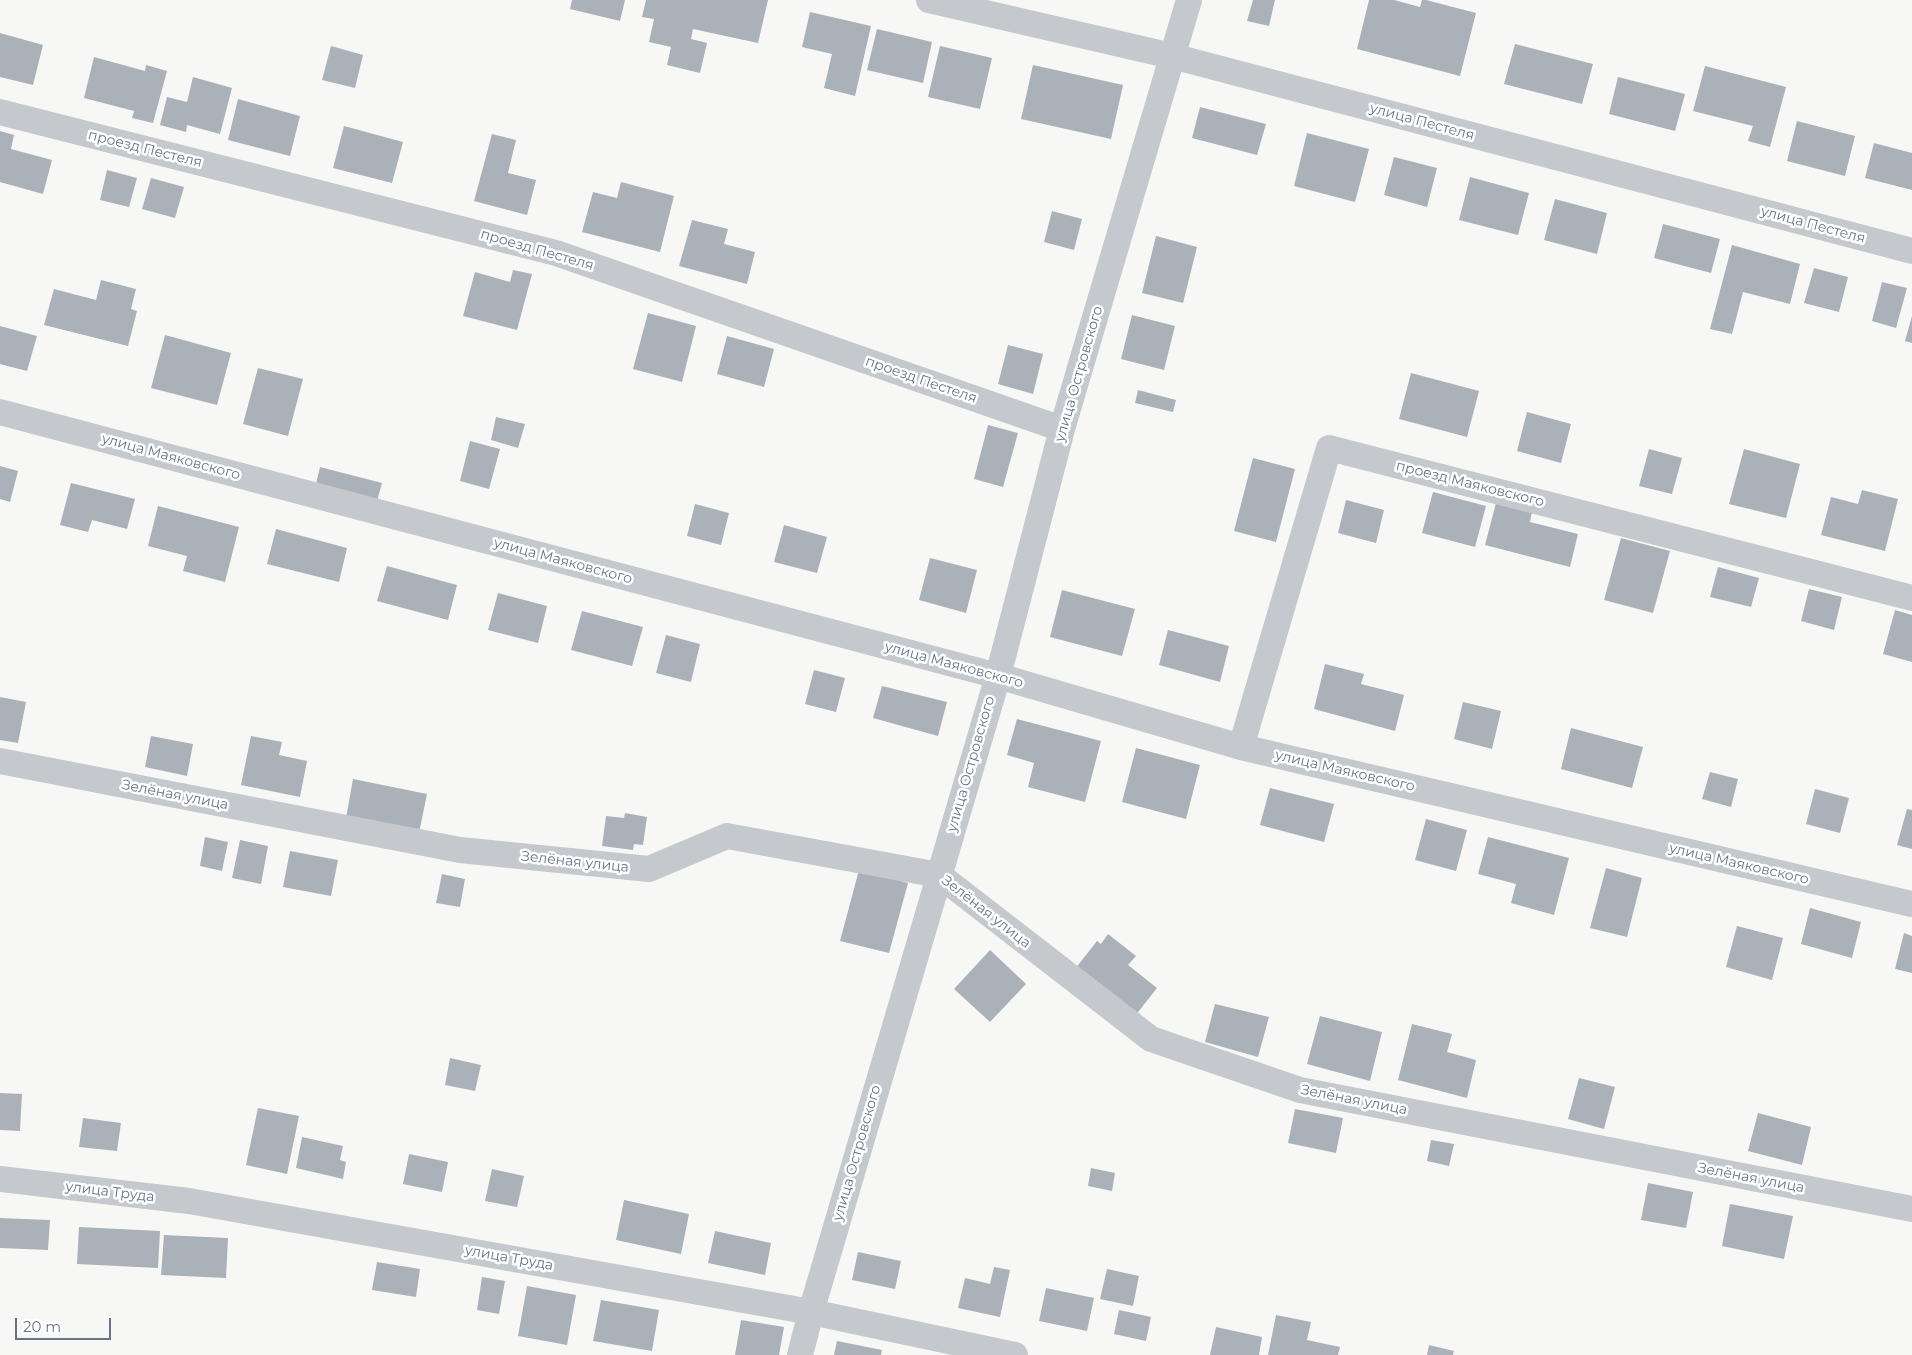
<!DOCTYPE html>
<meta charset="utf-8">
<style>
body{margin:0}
#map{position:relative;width:1912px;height:1355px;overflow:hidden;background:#f7f8f5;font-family:Montserrat,sans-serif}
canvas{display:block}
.scale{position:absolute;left:15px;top:1318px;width:96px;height:22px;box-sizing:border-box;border:2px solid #677486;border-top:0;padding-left:6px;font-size:15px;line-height:18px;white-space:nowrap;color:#677486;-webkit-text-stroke:4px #fff;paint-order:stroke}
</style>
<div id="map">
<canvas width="1912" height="1355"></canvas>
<div class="scale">20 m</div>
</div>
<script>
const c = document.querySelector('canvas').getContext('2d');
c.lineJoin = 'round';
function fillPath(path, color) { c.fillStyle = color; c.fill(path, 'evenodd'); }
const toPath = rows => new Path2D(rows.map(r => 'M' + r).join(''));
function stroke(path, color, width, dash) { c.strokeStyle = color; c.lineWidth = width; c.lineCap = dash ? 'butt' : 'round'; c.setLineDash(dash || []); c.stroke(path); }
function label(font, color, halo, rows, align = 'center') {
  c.font = font + ' Montserrat,sans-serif'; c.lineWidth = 5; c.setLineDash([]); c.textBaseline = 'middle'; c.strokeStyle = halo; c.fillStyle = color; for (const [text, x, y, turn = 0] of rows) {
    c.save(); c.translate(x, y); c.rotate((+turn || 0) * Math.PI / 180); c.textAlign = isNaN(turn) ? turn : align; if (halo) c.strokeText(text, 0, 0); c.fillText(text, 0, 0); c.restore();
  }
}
fillPath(toPath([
 [572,0,625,0,620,21,570,9],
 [646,0,768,0,758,43,693,29,691,39,707,43,700,73,667,65,671,47,649,42,654,19,642,17],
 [1253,0,1275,0,1269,26,1247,21],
 [1369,0,1394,0,1420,7,1422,0,1426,0,1476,13,1460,76,1357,49],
 [810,12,871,26,855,96,824,88,832,54,802,47],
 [877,29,932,42,923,83,867,70],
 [0,33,43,45,33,85,0,77],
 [1515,44,1593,64,1582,104,1504,84],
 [331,46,363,55,355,88,322,80],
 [940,46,992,58,980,109,928,97],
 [94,57,145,71,146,65,167,71,153,123,132,118,134,111,84,98],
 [1033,65,1123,85,1111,139,1021,119],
 [1705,66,1786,87,1770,147,1748,141,1753,126,1693,111],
 [193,77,232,88,220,134,187,125,186,132,160,125,167,97,187,102],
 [1618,77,1685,94,1675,131,1609,114],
 [238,99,300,116,290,156,228,140],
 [1200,107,1266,124,1257,155,1192,138],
 [1797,121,1855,136,1845,176,1787,161],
 [344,126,403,142,392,183,333,168],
 [0,131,14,135,11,149,52,160,43,194,0,182],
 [1307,133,1369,149,1355,202,1294,186],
 [492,134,516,140,508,173,536,180,527,215,474,201],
 [1874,143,1912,153,1912,190,1865,178],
 [1394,157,1437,168,1427,207,1384,195],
 [107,170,137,178,129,207,100,200],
 [1470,177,1529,193,1518,235,1459,220],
 [151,178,184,187,175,218,142,209],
 [621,182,674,196,660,252,582,232,593,192,617,198],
 [1555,199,1607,213,1597,254,1544,240],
 [1052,211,1082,219,1074,250,1044,242],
 [692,220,728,229,724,244,755,252,747,284,679,266],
 [1663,224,1720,239,1711,273,1654,258],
 [1156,236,1197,247,1183,303,1142,293],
 [1732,245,1800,264,1790,304,1743,292,1732,334,1710,329],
 [1814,268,1848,277,1839,312,1804,303],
 [513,270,532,274,517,330,463,316,475,272,510,282],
 [101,280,136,289,131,309,137,311,128,346,44,325,54,289,96,300],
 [1882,282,1907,288,1896,328,1872,321],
 [648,313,696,326,682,382,633,369],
 [1132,315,1175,326,1164,370,1121,359],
 [1912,316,1912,343,1905,341],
 [0,326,37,336,27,371,0,364],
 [165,335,231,353,217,405,151,388],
 [727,336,774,349,764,387,717,374],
 [1008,345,1043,354,1033,394,998,384],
 [258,368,303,379,288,436,243,424],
 [1411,373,1479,391,1467,437,1399,419],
 [1138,390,1176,400,1173,412,1135,403],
 [1527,412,1571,424,1561,463,1517,451],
 [496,417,525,424,518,448,491,440],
 [988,425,1018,433,1003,487,974,479],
 [470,441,500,449,489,489,460,481],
 [1649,449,1682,458,1672,494,1639,486],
 [1744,449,1800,464,1786,518,1729,504],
 [1253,458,1295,469,1276,542,1234,531],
 [0,466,18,471,10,502,0,499],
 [320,467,382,483,377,501,316,484],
 [71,483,135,499,127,529,92,520,88,532,60,525],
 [1862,490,1898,499,1885,551,1821,535,1831,497,1858,504],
 [1433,492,1486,506,1475,547,1422,533],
 [1346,500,1384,510,1376,543,1338,533],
 [1496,503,1532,512,1530,522,1578,534,1570,567,1485,545],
 [695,504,729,513,721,545,687,536],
 [158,506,239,527,225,582,183,571,187,556,148,546],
 [784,525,827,537,817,573,774,562],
 [276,529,347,548,339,582,267,564],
 [1621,538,1670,551,1653,613,1604,600],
 [930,558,977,570,966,613,919,600],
 [387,566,457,585,448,620,377,601],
 [1718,567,1759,578,1751,607,1710,597],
 [1809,589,1842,597,1834,630,1801,621],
 [1062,590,1135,609,1122,656,1050,637],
 [498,593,547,606,538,643,488,630],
 [1895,610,1912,615,1912,662,1883,654],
 [582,611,643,627,632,666,571,650],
 [1168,630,1229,646,1220,682,1159,665],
 [666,635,700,644,691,682,656,673],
 [1325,664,1364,674,1361,684,1404,695,1395,731,1314,709],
 [814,670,845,678,836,712,805,704],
 [882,686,947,702,938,736,873,718],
 [0,697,26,702,18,743,0,740],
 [1463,702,1501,711,1492,749,1454,739],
 [1017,719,1101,741,1085,802,1028,787,1034,763,1007,755],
 [1571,728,1643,747,1632,788,1561,769],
 [151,736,193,744,187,776,145,767],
 [251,736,282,742,279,755,307,761,300,797,241,785],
 [1136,748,1200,765,1186,819,1122,802],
 [1710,772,1738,779,1731,807,1702,799],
 [353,779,427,794,419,833,346,818],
 [1270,788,1334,804,1324,842,1260,825],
 [1815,789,1849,798,1840,833,1806,824],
 [1907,809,1912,810,1912,849,1897,845],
 [625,813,647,817,643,845,634,844,633,850,602,846,606,816,624,818],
 [1426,819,1467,830,1456,871,1415,860],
 [205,837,228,842,222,871,200,866],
 [1488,837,1569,858,1554,915,1511,903,1516,884,1478,874],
 [240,840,268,846,261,884,232,878],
 [290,851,338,860,331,896,283,887],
 [1606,868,1642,878,1627,937,1590,928],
 [859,870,908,883,889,953,840,941],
 [442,874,465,879,460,907,436,903],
 [1810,908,1861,922,1852,958,1801,944],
 [1737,926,1783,938,1772,980,1726,967],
 [1904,933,1912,936,1912,973,1895,969],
 [1108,934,1136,956,1128,965,1157,988,1135,1016,1075,969,1097,941,1101,944],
 [990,950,1026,984,990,1022,954,989],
 [1215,1004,1269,1017,1258,1057,1205,1042],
 [1320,1016,1382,1032,1370,1081,1307,1064],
 [1412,1024,1452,1034,1447,1052,1476,1060,1467,1098,1398,1080],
 [450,1058,481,1065,475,1091,445,1085],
 [1579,1078,1615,1087,1604,1129,1568,1119],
 [0,1093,22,1094,20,1131,0,1130],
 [258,1108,299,1116,287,1174,246,1165],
 [1295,1109,1343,1118,1336,1153,1288,1143],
 [1758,1113,1811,1127,1802,1165,1748,1151],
 [83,1118,121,1123,117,1151,79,1147],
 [302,1137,343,1146,340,1160,346,1162,343,1179,296,1168],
 [1431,1140,1454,1144,1449,1166,1427,1161],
 [409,1154,448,1162,442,1192,403,1184],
 [1091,1168,1115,1173,1112,1191,1088,1186],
 [492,1169,524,1176,517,1207,485,1201],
 [1648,1183,1693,1192,1686,1228,1641,1220],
 [624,1200,689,1214,681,1254,616,1240],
 [1730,1204,1793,1216,1784,1259,1722,1246],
 [0,1218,50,1220,48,1250,0,1248],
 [79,1227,160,1231,158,1268,77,1264],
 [715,1231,771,1243,765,1275,708,1263],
 [164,1235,228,1238,226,1278,161,1275],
 [858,1252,901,1261,895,1289,852,1280],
 [377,1262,420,1269,416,1297,372,1290],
 [994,1267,1010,1270,1000,1317,958,1308,965,1278,990,1284],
 [1107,1269,1139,1276,1133,1306,1100,1299],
 [482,1277,505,1281,499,1314,477,1310],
 [527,1286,576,1295,567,1345,518,1336],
 [1046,1288,1094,1298,1087,1331,1039,1321],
 [601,1300,659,1310,652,1351,593,1341],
 [1119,1310,1151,1317,1146,1341,1114,1334],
 [1276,1315,1311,1322,1307,1340,1340,1347,1338,1355,1268,1355],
 [741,1320,784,1327,779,1355,735,1355],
 [1216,1327,1262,1337,1259,1355,1210,1355],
 [837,1341,882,1350,881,1355,834,1355],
 [1429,1345,1454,1351,1453,1355,1427,1355]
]), '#abb1b9');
stroke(toPath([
 [929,0,1172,56,1912,251],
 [0,112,556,253,1062,429],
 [0,412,998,676,1241,747,1912,904],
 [1241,747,1329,448,1912,598],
 [0,761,460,850,649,869,727,836,939,875,1151,1039,1300,1090,1912,1209],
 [0,1179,189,1201,811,1312,1015,1355],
 [800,1355,811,1312,998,676,1062,429,1189,0]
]), '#c5c8cc', 26);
label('14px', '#677486', '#fff', [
 ["улица Пестеля",1422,122,15],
 ["проезд Пестеля",145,149,14],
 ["улица Пестеля",1813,225,15],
 ["проезд Пестеля",537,250,16],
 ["улица Островского",1079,374,-74],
 ["проезд Пестеля",921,380,19],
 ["улица Маяковского",171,457,15],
 ["проезд Маяковского",1470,484,14],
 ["улица Маяковского",563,561,15],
 ["улица Маяковского",954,665,15],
 ["улица Островского",971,764,-74],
 ["улица Маяковского",1345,771,13],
 ["Зелёная улица",175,795,11],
 ["Зелёная улица",575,862,6],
 ["улица Маяковского",1739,864,13],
 ["Зелёная улица",986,912,38],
 ["Зелёная улица",1354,1100,11],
 ["улица Островского",857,1153,-74],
 ["Зелёная улица",1751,1178,11],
 ["улица Труда",110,1192,7],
 ["улица Труда",509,1258,10]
]);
</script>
